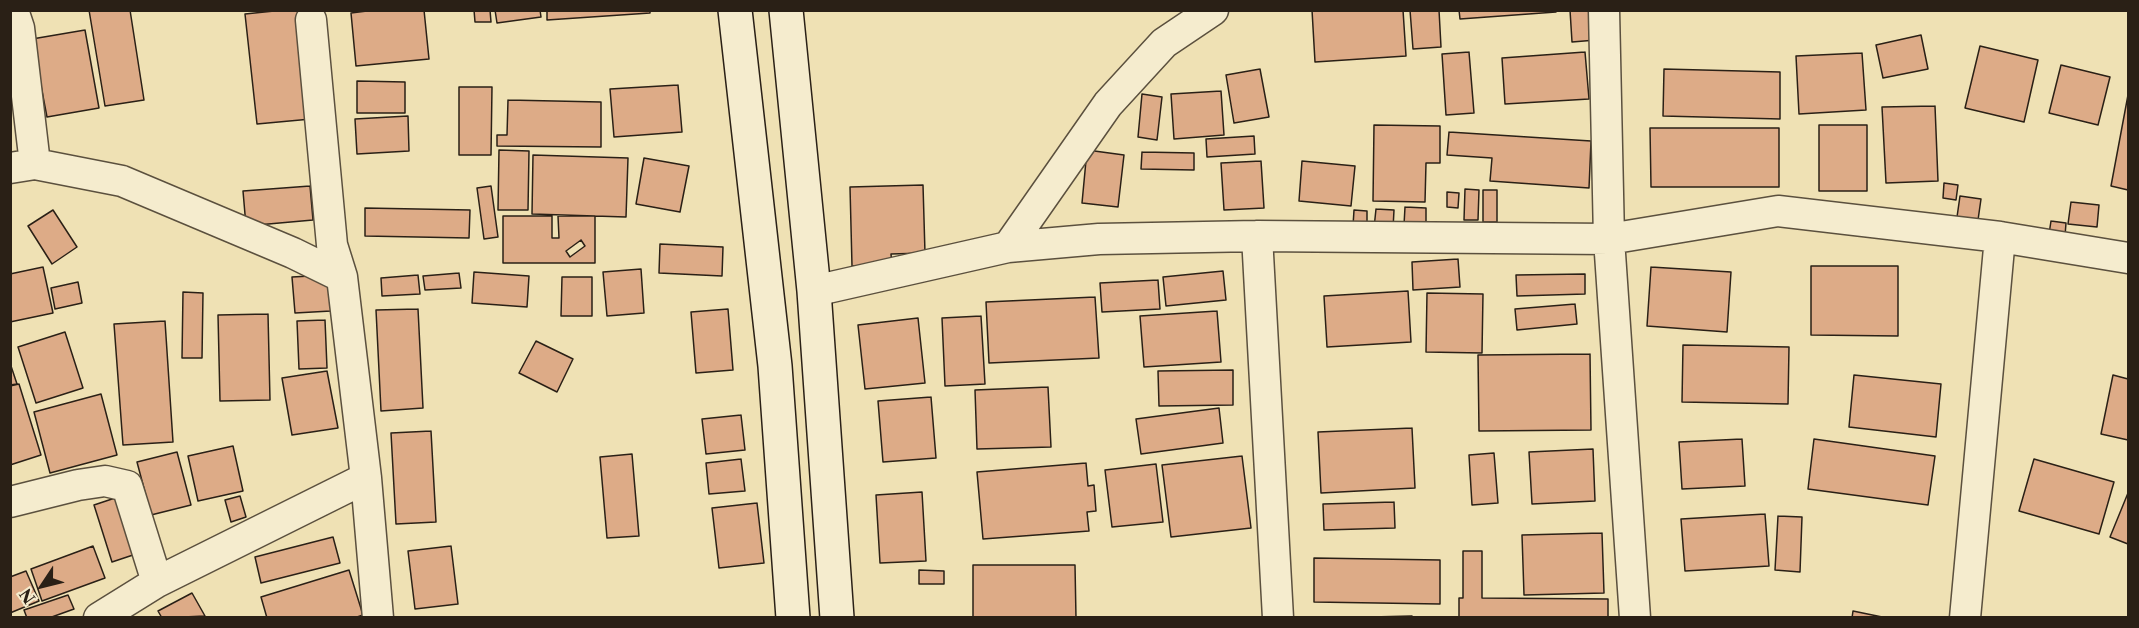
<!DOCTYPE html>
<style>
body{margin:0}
#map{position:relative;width:2139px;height:628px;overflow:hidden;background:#efe1b4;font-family:"Libre Caslon Text",serif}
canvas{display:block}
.frame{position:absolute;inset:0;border:12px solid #2a2016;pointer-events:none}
.north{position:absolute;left:12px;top:556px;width:60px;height:60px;-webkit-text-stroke:4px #f5ecce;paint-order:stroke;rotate:235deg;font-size:16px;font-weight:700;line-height:24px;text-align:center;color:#2a2016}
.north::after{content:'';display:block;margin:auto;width:21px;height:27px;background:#2a2016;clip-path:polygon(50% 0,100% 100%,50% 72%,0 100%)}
</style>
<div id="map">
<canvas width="2139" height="628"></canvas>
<div class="frame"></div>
<div class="north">N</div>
</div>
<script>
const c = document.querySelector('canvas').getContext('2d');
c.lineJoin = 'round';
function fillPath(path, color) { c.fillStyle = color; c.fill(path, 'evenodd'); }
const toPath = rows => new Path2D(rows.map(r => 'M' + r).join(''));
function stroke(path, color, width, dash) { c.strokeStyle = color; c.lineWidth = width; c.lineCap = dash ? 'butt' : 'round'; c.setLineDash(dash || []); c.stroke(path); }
const building = toPath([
 [89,10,130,10,144,100,105,106,89,10],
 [284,10,300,10,311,119,257,124,245,14,284,10],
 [375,10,424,10,429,59,356,66,351,13,375,10],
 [474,10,490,10,491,22,475,22,474,10],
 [495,10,540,10,541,17,497,23,495,10],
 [547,10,650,10,650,13,547,20,547,10],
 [1312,10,1403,10,1406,56,1315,62,1312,10],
 [1410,10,1439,10,1441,47,1413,49,1410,10],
 [1459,10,1556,10,1556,12,1460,19,1459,10],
 [1570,10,1594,10,1596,40,1572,42,1570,10],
 [85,30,99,108,47,117,32,39,85,30],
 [1921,35,1928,69,1883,78,1876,45,1921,35],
 [1980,46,2038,60,2024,122,1965,108,1980,46],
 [1469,52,1474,113,1446,115,1442,54,1469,52],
 [1585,52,1589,99,1505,104,1502,58,1585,52],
 [1862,53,1866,110,1799,114,1796,56,1862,53],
 [2061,65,2110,77,2098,125,2049,113,2061,65],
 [1260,69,1269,117,1234,123,1226,75,1260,69],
 [1664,69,1780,72,1780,119,1663,116,1664,69],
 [357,81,405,82,405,113,357,113,357,81],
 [678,85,682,132,614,137,610,89,678,85],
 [459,87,492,87,491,155,459,155,459,87],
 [1221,91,1224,135,1174,139,1171,94,1221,91],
 [1142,94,1162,97,1157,140,1138,137,1142,94],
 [2128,95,2128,190,2111,186,2128,95],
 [508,100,601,102,601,147,497,146,497,135,507,135,508,100],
 [1935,106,1938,181,1886,183,1882,107,1935,106],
 [408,116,409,151,357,154,355,119,408,116],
 [1374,125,1440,126,1440,163,1426,163,1425,202,1373,201,1374,125],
 [1819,125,1867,125,1867,191,1819,191,1819,125],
 [1650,128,1779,128,1779,187,1651,187,1650,128],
 [1449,132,1591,141,1589,188,1490,181,1492,158,1447,155,1449,132],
 [1254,136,1255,154,1207,157,1206,139,1254,136],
 [499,150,529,151,528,210,498,210,499,150],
 [1087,150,1124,155,1118,207,1082,203,1087,150],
 [1142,152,1194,153,1194,170,1141,169,1142,152],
 [533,155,628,158,626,217,532,214,533,155],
 [644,158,689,166,680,212,636,204,644,158],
 [1261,161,1264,208,1224,210,1221,163,1261,161],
 [1302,161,1355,166,1351,206,1299,201,1302,161],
 [1944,183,1958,185,1956,200,1943,198,1944,183],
 [923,185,925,253,891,254,892,265,852,266,850,187,923,185],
 [310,186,313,220,246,226,243,191,310,186],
 [491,186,498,237,484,239,477,188,491,186],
 [1465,189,1479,190,1478,220,1464,220,1465,189],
 [1483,190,1497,190,1497,222,1483,222,1483,190],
 [1447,192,1459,193,1458,208,1447,207,1447,192],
 [1960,196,1981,199,1978,220,1957,217,1960,196],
 [2071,202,2099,205,2097,227,2068,224,2071,202],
 [1405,207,1426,208,1426,226,1404,225,1405,207],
 [365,208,470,210,469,238,365,236,365,208],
 [1376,209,1394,210,1393,229,1374,228,1376,209],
 [53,210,77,247,52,264,28,226,53,210],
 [1354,210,1367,211,1367,227,1353,226,1354,210],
 [503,216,552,216,552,238,559,238,558,216,595,216,595,263,503,263,503,216],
 [581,240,585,246,570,257,566,251,581,240],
 [2051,221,2066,223,2065,236,2049,234,2051,221],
 [660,244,723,247,722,276,659,273,660,244],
 [1458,259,1460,287,1413,290,1412,262,1458,259],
 [1811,266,1898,266,1898,336,1811,335,1811,266],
 [43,267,53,313,10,322,10,274,43,267],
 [1651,267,1731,272,1727,332,1647,326,1651,267],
 [641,269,644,313,607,316,603,272,641,269],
 [1223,271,1226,300,1166,306,1163,277,1223,271],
 [474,272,529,276,527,307,472,303,474,272],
 [459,273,461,288,425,290,423,276,459,273],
 [1585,274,1585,294,1517,296,1516,275,1585,274],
 [329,275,331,311,295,313,292,277,329,275],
 [418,275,420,294,382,296,381,278,418,275],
 [562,277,592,277,592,316,561,316,562,277],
 [1158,280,1160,309,1102,312,1100,283,1158,280],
 [78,282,82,303,55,309,51,288,78,282],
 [1408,291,1411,342,1327,347,1324,296,1408,291],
 [183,292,203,293,202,358,182,358,183,292],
 [1427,293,1483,294,1482,353,1426,352,1427,293],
 [1095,297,1099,358,989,363,986,302,1095,297],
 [1575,304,1577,324,1517,330,1515,309,1575,304],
 [418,309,423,408,381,411,376,310,418,309],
 [728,309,733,370,696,373,691,312,728,309],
 [1217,311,1221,362,1144,367,1140,316,1217,311],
 [268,314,270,400,220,401,218,315,268,314],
 [981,316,985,384,945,386,942,318,981,316],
 [918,318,925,383,865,389,858,325,918,318],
 [325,320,327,368,299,369,297,321,325,320],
 [165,321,173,442,123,445,114,324,165,321],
 [65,332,83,388,36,403,18,347,65,332],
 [536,341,573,359,557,392,519,373,536,341],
 [1683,345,1789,347,1788,404,1682,402,1683,345],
 [1590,354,1591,430,1479,431,1478,355,1590,354],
 [10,363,17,384,10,385,10,363],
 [1233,370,1233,405,1159,406,1158,371,1233,370],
 [327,371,338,428,292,435,282,378,327,371],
 [1854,375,1941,384,1936,437,1849,427,1854,375],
 [2113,375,2128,379,2128,440,2101,434,2113,375],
 [19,384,41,455,10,465,10,386,19,384],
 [1048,387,1051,447,977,449,975,390,1048,387],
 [101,394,117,455,50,473,34,412,101,394],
 [931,397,936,458,883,462,878,401,931,397],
 [1219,408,1223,443,1141,454,1136,419,1219,408],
 [741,415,745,450,706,454,702,419,741,415],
 [1412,428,1415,488,1321,493,1318,432,1412,428],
 [431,431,436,522,396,524,391,433,431,431],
 [1742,439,1745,486,1682,489,1679,442,1742,439],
 [1814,439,1935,456,1928,505,1808,489,1814,439],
 [233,446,243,491,198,501,188,456,233,446],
 [1593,449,1595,501,1532,504,1529,452,1593,449],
 [177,452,191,505,151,515,137,462,177,452],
 [1494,453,1498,503,1472,505,1469,455,1494,453],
 [632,454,639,536,607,538,600,457,632,454],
 [1242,456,1251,528,1171,537,1162,465,1242,456],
 [741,459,745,491,709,494,706,463,741,459],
 [2034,459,2114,482,2099,534,2019,511,2034,459],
 [1086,463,1088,486,1094,485,1096,511,1087,512,1089,531,983,539,977,472,1086,463],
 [1156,464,1163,522,1112,527,1105,470,1156,464],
 [922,492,926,561,880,563,876,495,922,492],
 [2128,493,2128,544,2110,537,2128,493],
 [124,495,142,552,112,562,94,505,124,495],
 [240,496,246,517,231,522,225,500,240,496],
 [1394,502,1395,528,1324,530,1323,504,1394,502],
 [757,503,764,563,719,568,712,508,757,503],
 [1765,514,1769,566,1685,571,1681,519,1765,514],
 [1778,516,1802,517,1800,572,1775,570,1778,516],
 [1602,533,1604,593,1524,595,1522,535,1602,533],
 [333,537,340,563,261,583,255,557,333,537],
 [93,546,105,578,42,601,31,569,93,546],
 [451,546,458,604,415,609,408,551,451,546],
 [1463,551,1482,551,1482,598,1608,599,1608,618,1459,618,1459,598,1463,598,1463,551],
 [1314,558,1440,560,1440,604,1314,602,1314,558],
 [973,565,1075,565,1076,618,973,618,973,565],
 [349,570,363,615,354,618,267,618,261,597,349,570],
 [919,570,944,571,944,584,919,584,919,570],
 [26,571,39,601,10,613,10,577,26,571],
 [192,593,205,616,162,618,158,611,192,593],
 [68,595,74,609,49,618,27,618,24,610,68,595],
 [1853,611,1887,618,1852,618,1853,611],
 [1412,616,1412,618,1330,618,1412,616]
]);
fillPath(building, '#ddab87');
stroke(building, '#2a2016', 1.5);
const minor = toPath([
 [13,10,19,28,35,164],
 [1604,10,1609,239,1635,618],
 [311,20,332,245,342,277,366,478,378,618],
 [10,168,35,164,122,181,293,253,342,277],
 [1257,236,1278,618],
 [1008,247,1108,104,1164,43,1213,10],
 [814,291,1008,247,1099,239,1257,236,1609,239,1778,211,2000,237,2128,258],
 [10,502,78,485,105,481,127,486,157,582],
 [99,618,157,582,366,478],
 [1965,618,2000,237]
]);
const secondary = toPath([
 [735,10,775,366,793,618],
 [786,10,814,291,837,618]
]);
stroke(minor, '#5b503e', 33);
stroke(secondary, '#2a2016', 36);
stroke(minor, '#f5ecce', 30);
stroke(secondary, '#f5ecce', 33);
</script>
